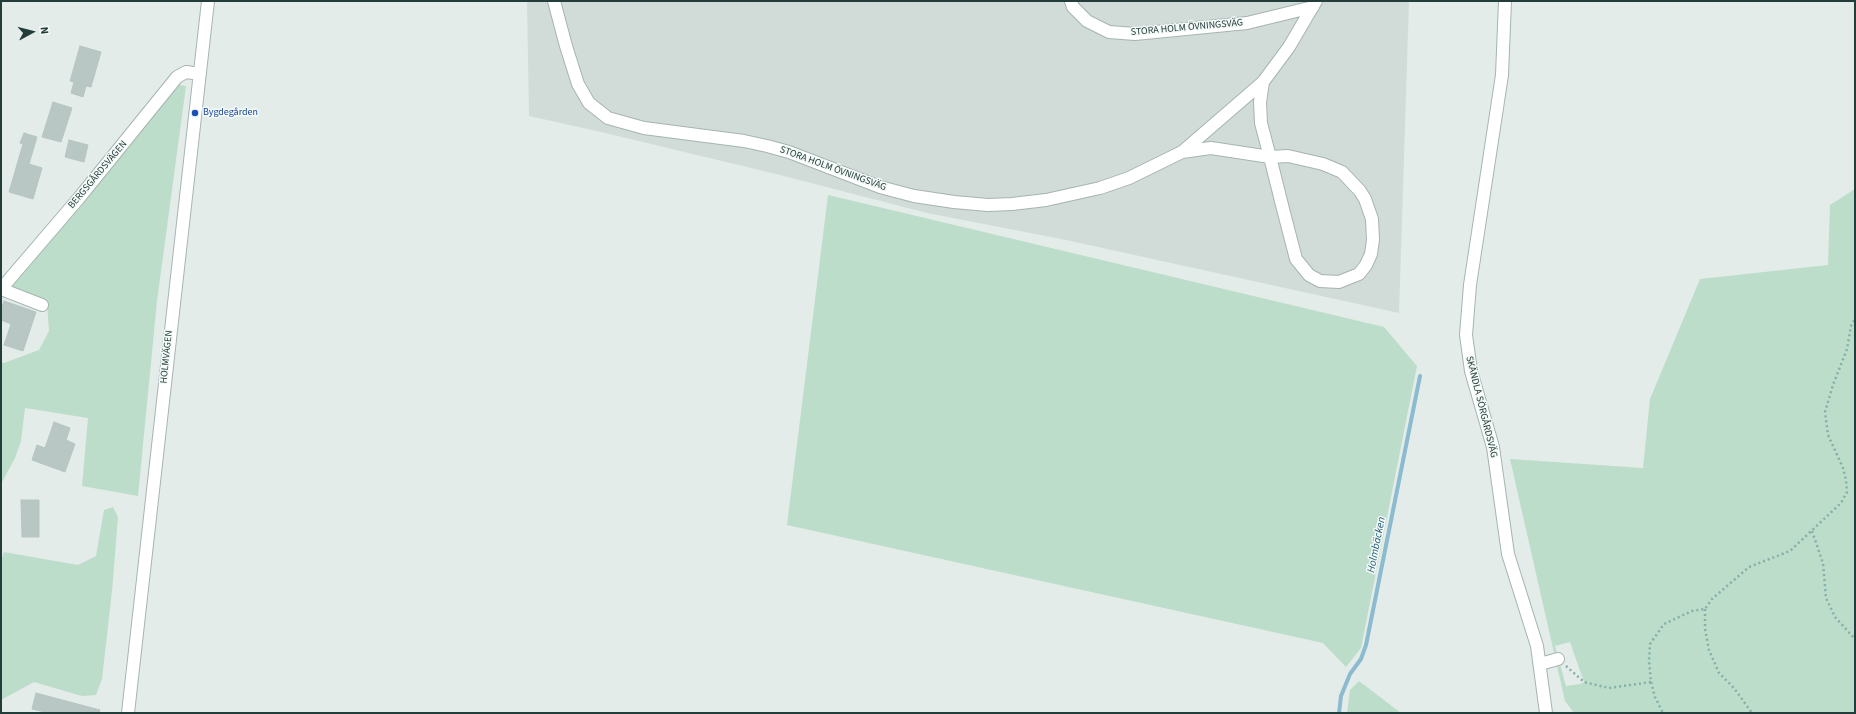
<!DOCTYPE html>
<meta charset="utf-8">
<style>
body{margin:0}
#map{position:relative;width:1856px;height:714px;overflow:hidden;background:#e3ece9;font-family:"Source Sans 3",sans-serif}
canvas{display:block}
.frame{position:absolute;inset:0;border:2px solid #233d3a;pointer-events:none}
.north{position:absolute;left:12px;top:12px;width:40px;height:40px;-webkit-text-stroke:3px #f3f9f7;paint-order:stroke;rotate:83deg;font-size:11px;font-weight:700;line-height:16px;text-align:center;color:#233d3a}
.north::after{content:'';display:block;margin:auto;width:14px;height:18px;background:#233d3a;clip-path:polygon(50% 0,100% 100%,50% 72%,0 100%)}
</style>
<div id="map">
<canvas width="1856" height="714"></canvas>
<div class="frame"></div>
<div class="north">N</div>
</div>
<script>
const c = document.querySelector('canvas').getContext('2d');
c.lineJoin = 'round';
function fillPath(path, color) { c.fillStyle = color; c.fill(path, 'evenodd'); }
const toPath = rows => new Path2D(rows.map(r => 'M' + r).join(''));
function stroke(path, color, width, dash) { c.strokeStyle = color; c.lineWidth = width; c.lineCap = dash ? 'butt' : 'round'; c.setLineDash(dash || []); c.stroke(path); }
function label(font, color, halo, rows, align = 'center') {
  c.font = font + ' "Source Sans 3",sans-serif'; c.lineWidth = 3; c.setLineDash([]); c.textBaseline = 'middle'; c.strokeStyle = halo; c.fillStyle = color; for (const [text, x, y, turn = 0] of rows) {
    c.save(); c.translate(x, y); c.rotate((+turn || 0) * Math.PI / 180); c.textAlign = isNaN(turn) ? turn : align; if (halo) c.strokeText(text, 0, 0); c.fillText(text, 0, 0); c.restore();
  }
}
fillPath(toPath([
 [527,1,1409,1,1399,313,1066,240,927,213,776,174,601,132,529,116]
]), '#d1dcd9');
fillPath(toPath([
 [179,85,186,86,157,301,138,496,82,486,88,418,25,408,21,441,15,458,1,484,1,362,4,363,39,350,49,331,47,303,10,285,55,234],
 [1855,189,1855,713,1574,713,1565,701,1510,459,1643,468,1650,399,1700,279,1828,265,1830,205],
 [1570,642,1584,682,1580,684,1566,686,1555,646],
 [828,195,1384,327,1417,366,1361,648,1346,667,1323,643,787,525],
 [113,507,118,517,112,591,102,679,96,695,82,696,34,682,1,700,1,561,4,552,78,565,96,556,104,510],
 [1359,681,1401,713,1347,713,1350,690]
]), '#bcddca');
stroke(toPath([
 [1339,713,1341,696,1350,674,1361,659,1366,645,1420,376]
]), '#8cbbd0', 4);
const building = toPath([
 [80,46,101,52,91,87,86,86,83,97,71,93,74,82,70,81,80,46],
 [53,102,72,108,61,142,42,137,53,102],
 [24,133,37,137,29,164,42,168,33,199,9,192,23,144,20,143,24,133],
 [69,140,88,145,84,162,65,157,69,140],
 [4,301,36,312,23,351,4,345,11,324,1,320,1,311,4,301],
 [54,422,70,428,66,440,75,444,65,472,32,460,37,445,45,448,54,422],
 [21,500,39,500,39,537,22,537,21,500],
 [36,693,100,710,99,713,49,713,32,709,36,693]
]);
fillPath(building, '#b8c7c3');
stroke(building, '#b5c6c1', 1);
const minor = toPath([
 [554,1,566,46,578,84,589,103,608,118,644,128,744,141,767,146,789,152,880,187,914,196,954,202,988,205,1012,204,1046,200,1100,188,1129,178,1182,152,1263,82,1289,47,1316,1],
 [1071,1,1073,7,1087,21,1109,32,1135,34,1247,23,1313,7],
 [1505,1,1502,75,1470,285,1466,335,1471,371,1493,447,1508,554,1537,646,1546,713],
 [1182,152,1211,148,1270,157,1288,156,1323,164,1342,172,1360,191,1365,199,1372,219,1373,240,1371,254,1366,265,1359,274,1339,282,1320,281,1309,275,1296,259,1283,209,1270,157,1261,123,1260,102,1263,82],
 [1,289,79,198,177,77,186,72,200,74],
 [1,289,42,305],
 [1540,664,1558,659],
 [128,713,208,1]
]);
stroke(minor, '#a6b4b1', 14);
stroke(toPath([
 [1812,531,1823,563,1826,598,1835,617,1855,639],
 [1705,609,1705,629,1709,650,1719,673,1734,688,1752,713],
 [1566,666,1584,682,1609,688,1651,682,1649,660,1650,644,1664,624,1692,611,1705,609,1712,599,1749,567,1790,551,1841,503,1847,492,1846,480,1843,468,1828,435,1825,412,1833,385,1847,349,1851,326,1855,319],
 [1651,682,1655,697,1663,713]
]), '#84afa8', 2.5, [2, 3]);
stroke(minor, '#fff', 12);
for (const [x, y, r, color] of [
 [195,113,4,"#1a4fb4"]
]) { const dot = new Path2D(); dot.arc(x, y, r, 0, 2 * Math.PI); c.fillStyle = color; c.fill(dot); stroke(dot, '#f3f9f7', 1.5); }
label('10px', '#233d3a', '#f3f9f7', [
 ["STORA HOLM ÖVNINGSVÄG",1187,28,-5],
 ["STORA HOLM ÖVNINGSVÄG",833,169,20],
 ["BERGSGÅRDSVÄGEN",98,175,-50],
 ["HOLMVÄGEN",167,357,-84],
 ["SKÄNDLA SÖRGÅRDSVÄG",1481,407,76]
]);
label('10px', '#164399', '#f3f9f7', [
 ["Bygdegården",203,113]
], 'left');
label('italic 11px', '#1f5b77', '#f3f9f7', [
 ["Holmbäcken",1377,545,-79]
]);
</script>
